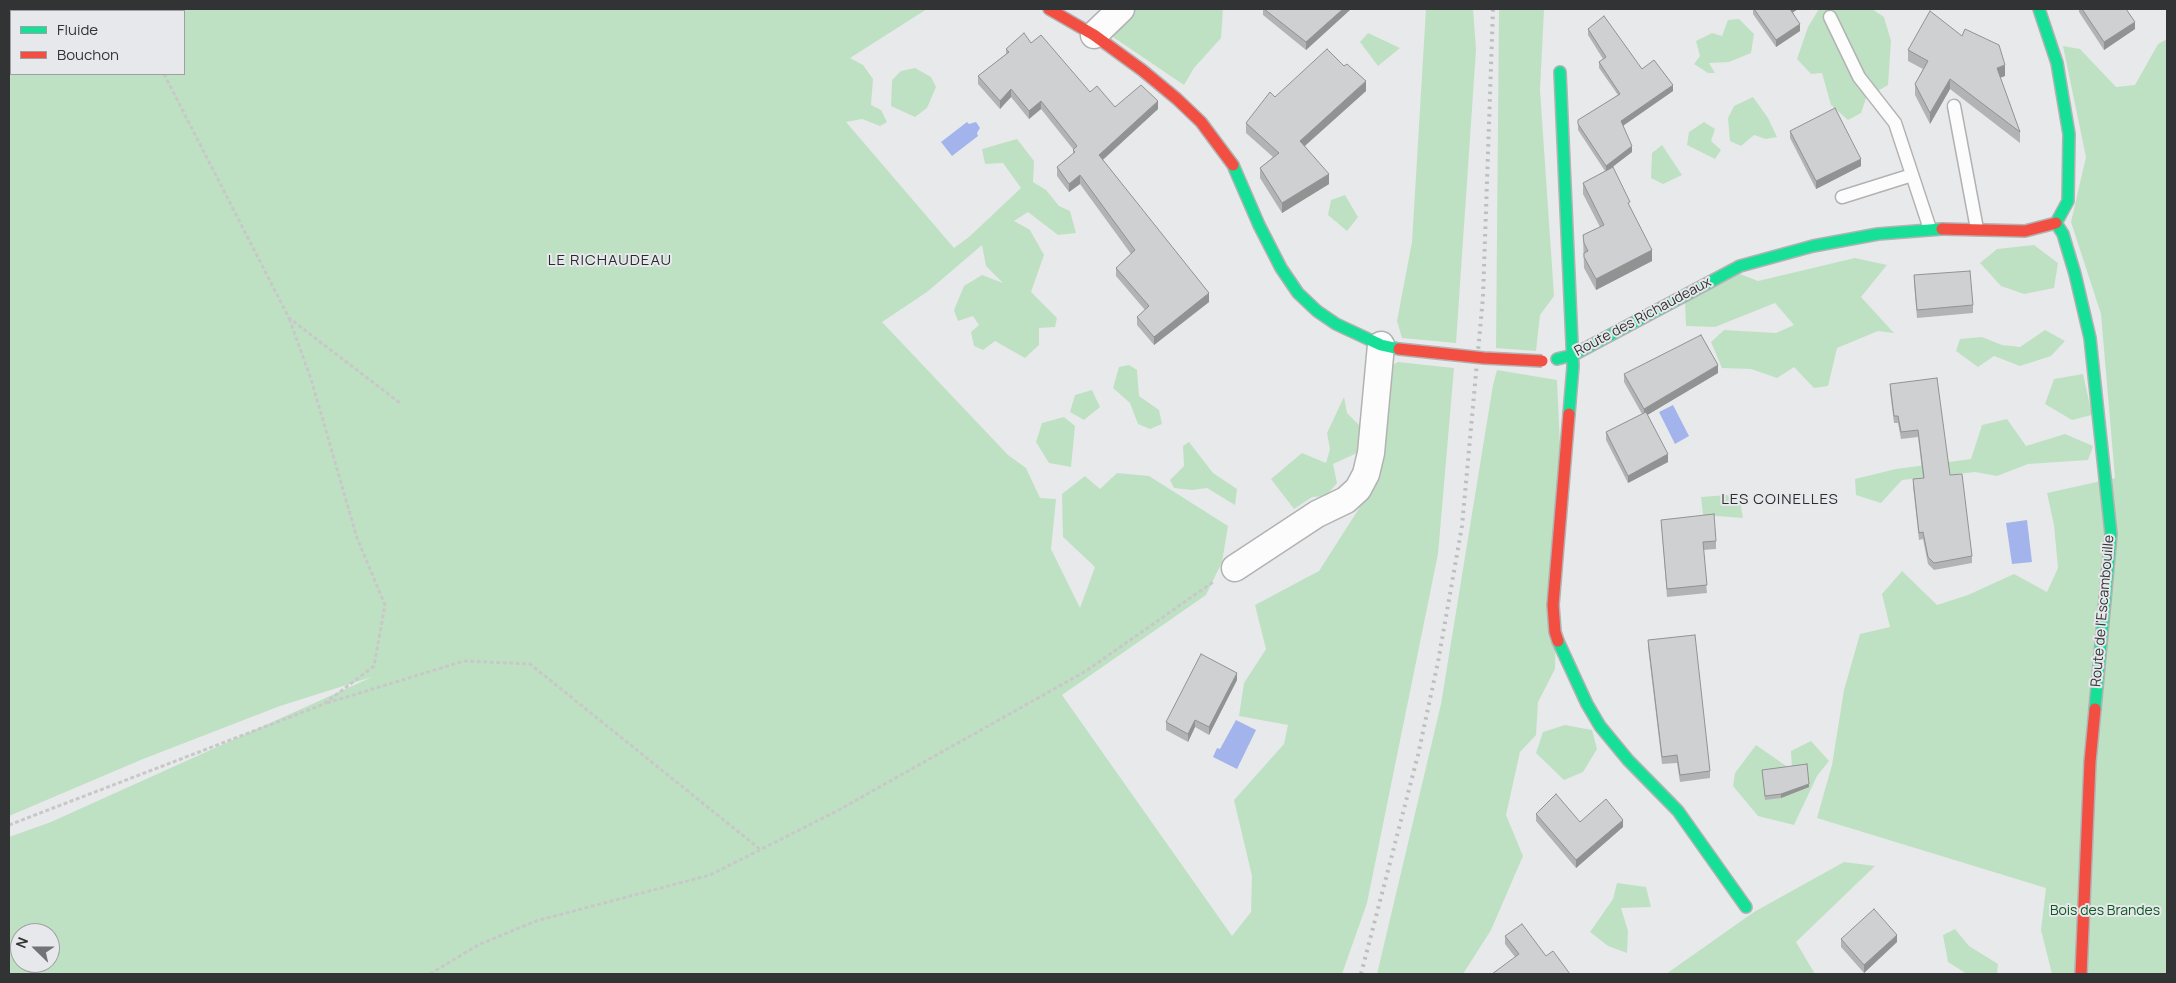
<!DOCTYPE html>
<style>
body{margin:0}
#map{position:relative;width:2176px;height:983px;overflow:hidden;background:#e8e9eb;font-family:Manrope,sans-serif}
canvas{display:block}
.frame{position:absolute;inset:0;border:10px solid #323334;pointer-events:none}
.legend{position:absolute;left:10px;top:10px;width:175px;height:65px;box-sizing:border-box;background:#e7e8ec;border:1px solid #9fa0a2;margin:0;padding:6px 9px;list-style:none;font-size:15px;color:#323334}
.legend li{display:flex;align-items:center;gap:10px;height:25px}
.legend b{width:25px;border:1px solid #9fa0a2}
.north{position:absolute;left:10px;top:923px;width:50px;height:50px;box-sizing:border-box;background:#e7e8ec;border:1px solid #9fa0a2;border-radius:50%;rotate:292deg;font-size:14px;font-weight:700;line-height:20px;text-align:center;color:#323334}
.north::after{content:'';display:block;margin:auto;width:18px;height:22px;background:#727374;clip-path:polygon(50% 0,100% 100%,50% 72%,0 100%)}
</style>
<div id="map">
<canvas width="2176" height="983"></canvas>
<div class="frame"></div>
<ul class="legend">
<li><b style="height:6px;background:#16e098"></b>Fluide</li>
<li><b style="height:6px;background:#f24e42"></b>Bouchon</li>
</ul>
<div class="north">N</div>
</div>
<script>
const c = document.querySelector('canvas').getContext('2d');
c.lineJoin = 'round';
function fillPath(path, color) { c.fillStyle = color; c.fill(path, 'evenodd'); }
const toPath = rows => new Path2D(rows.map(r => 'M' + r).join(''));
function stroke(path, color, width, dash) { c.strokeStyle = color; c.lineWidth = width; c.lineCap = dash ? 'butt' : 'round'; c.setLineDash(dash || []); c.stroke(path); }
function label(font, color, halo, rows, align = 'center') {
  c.font = font + ' Manrope,sans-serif'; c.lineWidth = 4; c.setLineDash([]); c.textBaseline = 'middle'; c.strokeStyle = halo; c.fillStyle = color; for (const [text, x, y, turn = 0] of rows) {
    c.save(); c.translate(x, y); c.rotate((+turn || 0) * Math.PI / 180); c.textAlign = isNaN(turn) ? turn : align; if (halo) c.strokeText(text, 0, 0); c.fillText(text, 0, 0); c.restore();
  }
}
fillPath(toPath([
 [9,9,927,9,850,58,863,65,873,79,871,105,881,110,887,122,880,126,862,119,846,122,954,248,969,237,1021,188,1003,163,985,164,982,149,1017,139,1034,161,1033,182,1046,190,1059,206,1070,211,1076,233,1058,235,1028,212,1014,221,1030,230,1044,255,1031,292,1057,318,1055,327,1039,328,1039,345,1025,358,995,341,983,350,974,346,971,332,979,325,973,316,958,321,954,310,964,286,982,275,1003,283,986,266,982,245,927,292,882,322,1008,455,1026,468,1040,498,1056,499,1051,549,1080,608,1095,567,1063,537,1062,494,1085,476,1100,489,1117,473,1149,476,1228,526,1222,562,1206,595,1062,695,1232,936,1251,912,1252,876,1234,800,1284,744,1288,725,1239,716,1244,683,1266,649,1255,605,1319,571,1376,482,1390,366,1398,362,1454,368,1438,554,1367,903,1342,974,9,974,9,837,51,822,372,677,280,706,143,759,9,816],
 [11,11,184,11,184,74,11,74],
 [20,933,50,933,50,963,20,963],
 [1118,9,1223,9,1221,38,1194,68,1184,85,1110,35],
 [1426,9,1473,9,1476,50,1456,343,1402,338,1397,321,1412,242],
 [1499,9,1544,9,1540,90,1554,296,1540,315,1536,351,1496,348],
 [1819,9,1872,9,1884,17,1891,41,1888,85,1866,98,1861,113,1848,120,1831,105,1822,73,1811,74,1797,59,1808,27],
 [1739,19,1754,34,1751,53,1729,62,1709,63,1715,73,1708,73,1694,64,1700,56,1696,41,1712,33,1722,36,1728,20],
 [1368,33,1400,48,1378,66,1360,42],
 [2167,39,2167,974,2052,974,2041,930,2046,888,1817,818,1832,765,1844,690,1860,634,1890,627,1882,594,1902,571,1937,605,1968,595,2014,574,2047,592,2058,568,2054,525,2047,493,2115,478,2101,314,2071,222,2086,157,2063,46,2080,49,2116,87,2135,85,2158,44],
 [915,68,931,77,936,87,927,108,915,117,891,106,892,80,901,71],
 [1753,97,1768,118,1777,137,1766,139,1754,135,1741,146,1730,141,1728,118,1734,106],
 [1704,122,1715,129,1711,141,1721,150,1715,159,1687,145,1689,132],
 [1662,145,1682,175,1663,184,1651,178,1652,153],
 [1345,195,1358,217,1347,231,1328,215,1331,200],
 [2034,245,2058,263,2054,288,2024,294,2001,286,1980,263,1997,249],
 [1855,258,1887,265,1861,297,1894,333,1878,331,1837,348,1828,386,1814,388,1794,367,1777,378,1751,369,1722,368,1711,342,1724,330,1776,333,1794,325,1775,303,1715,327,1686,326,1685,301,1740,274,1758,281],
 [2045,330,2065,341,2051,356,2020,366,1994,356,1978,367,1956,351,1960,339,1982,337,2002,345,2020,347],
 [1129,365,1137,370,1139,396,1159,410,1162,424,1150,429,1138,424,1130,403,1113,388,1119,367],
 [1497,370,1557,380,1560,445,1555,669,1538,702,1536,735,1520,752,1506,815,1523,856,1491,930,1463,974,1377,974,1441,704,1493,385],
 [2083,374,2092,415,2072,420,2045,404,2054,379],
 [1092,390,1100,407,1084,420,1070,412,1075,395],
 [1344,397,1347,413,1365,431,1357,453,1333,464,1337,483,1326,496,1312,497,1294,509,1271,479,1302,453,1326,463,1330,449,1327,433],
 [1064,417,1075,426,1071,467,1049,463,1036,442,1042,423],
 [2007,419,2026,446,2065,434,2093,446,2088,460,2028,464,1997,476,1975,472,1902,480,1881,503,1856,495,1855,479,1896,469,1971,459,1982,425],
 [1189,442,1213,473,1237,489,1235,505,1207,488,1192,490,1174,488,1170,480,1184,466,1183,446],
 [1727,495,1740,501,1743,518,1703,515,1701,497],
 [1565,725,1592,730,1597,749,1583,772,1564,780,1536,753,1543,732],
 [1811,741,1829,761,1817,776,1794,825,1758,816,1733,786,1735,773,1756,745,1792,770,1791,751],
 [1844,862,1875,866,1796,942,1815,974,1666,974,1754,912],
 [1617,883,1646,887,1651,907,1621,908,1628,931,1627,953,1608,946,1590,932,1613,899],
 [1955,929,1969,946,1998,964,1997,974,1967,974,1948,962,1943,935]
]), '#bfe1c3');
fillPath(toPath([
 [967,122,969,124,976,122,980,128,977,133,978,136,952,156,941,142],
 [1673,405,1689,436,1675,444,1659,412],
 [2027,520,2032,562,2012,564,2006,523],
 [1236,720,1256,730,1237,769,1213,757,1217,748,1220,749]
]), '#a3b4ec');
const lane = toPath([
 [1830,17,1859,77,1895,123,1930,229],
 [1954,106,1977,229],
 [1842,197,1912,175]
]);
const street = toPath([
 [1094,35,1121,9],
 [1235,568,1317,514,1346,500,1358,489,1366,474,1371,453,1381,345]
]);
const fast = toPath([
 [2039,9,2057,63,2069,134,2068,201,2056,223],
 [1560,72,1573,366,1569,414],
 [1233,165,1259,225,1281,268,1298,293,1317,311,1336,324,1381,345,1399,349],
 [2056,223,2063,234,2075,274,2090,338,2111,534,2095,709],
 [1557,359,1573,355,1740,266,1813,246,1878,234,1942,229],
 [1558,641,1587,704,1600,726,1628,760,1678,811,1746,907]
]);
const jam = toPath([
 [1049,9,1094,35,1142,70,1177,99,1201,122,1233,165],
 [1942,229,2025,231,2056,223],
 [1558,641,1555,632,1553,605,1569,414],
 [2081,974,2090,762,2095,709]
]);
stroke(lane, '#b2b2b3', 15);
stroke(street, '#b2b2b3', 29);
stroke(fast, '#b2b2b3', 14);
stroke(jam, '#b2b2b3', 14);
stroke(toPath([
 [131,9,132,11],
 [164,74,289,318,400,403],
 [327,703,464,661,530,664,761,850],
 [9,825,324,704,374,666,385,605,357,538,311,379,289,318],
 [430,974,478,945,536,921,710,875,835,812,1086,671,1213,582]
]), '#c8c8c9', 3, [4, 2.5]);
stroke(lane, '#fcfcfc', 12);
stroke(street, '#fcfcfc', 26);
stroke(fast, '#16e098', 11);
stroke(jam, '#f24e42', 11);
stroke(toPath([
 [1361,974,1418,755,1438,662,1462,526,1483,297,1493,9]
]), '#bdbebe', 4, [2.5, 5]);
const jamBridge = toPath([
 [1399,349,1484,358,1542,361]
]);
stroke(jamBridge, '#b2b2b3', 14, []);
stroke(jamBridge, '#f24e42', 11);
fillPath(toPath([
 [1263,9,1351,9,1306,50,1263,15],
 [1753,9,1798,9,1793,12,1800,31,1776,47,1753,14],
 [2079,9,2126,9,2135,29,2104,50,2079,12],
 [1588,29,1642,69,1673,91,1623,126,1632,152,1608,170,1630,208,1652,261,1596,290,1584,268,1583,235,1600,227,1583,194,1583,183,1605,171,1578,130,1578,120,1618,95,1599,68,1599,62,1603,59,1588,35],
 [1962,36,2005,76,2000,77,2020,132,2020,143,1950,89,1930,124,1915,95,1915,84,1923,69,1908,61,1908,50],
 [1031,43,1090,92,1115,107,1158,109,1103,160,1209,302,1154,345,1137,325,1137,317,1145,310,1116,276,1116,268,1131,254,1080,184,1069,192,1057,176,1057,167,1073,154,1073,149,1041,109,1029,119,1011,97,1000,109,978,84,978,76,1006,54,1006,49],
 [1366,91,1305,146,1329,184,1282,213,1260,178,1260,168,1273,157,1246,133,1246,123,1275,97],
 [1790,131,1861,166,1816,189,1790,138],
 [1914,275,1973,305,1973,313,1917,318,1914,283],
 [1718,373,1647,415,1668,462,1628,483,1606,440,1606,432,1642,414,1624,382,1624,374],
 [1890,384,1950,475,1972,556,1972,563,1934,570,1928,564,1923,539,1919,540,1913,486,1913,479,1923,478,1918,437,1901,439,1898,423,1894,423,1890,391],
 [1661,520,1716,541,1716,549,1703,550,1707,593,1667,597],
 [1648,640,1710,771,1710,778,1680,782,1677,763,1662,764,1648,647],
 [1237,680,1209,735,1195,727,1188,742,1166,730,1166,722],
 [1762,770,1809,787,1781,798,1765,800],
 [1536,814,1580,822,1623,827,1576,868,1536,821],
 [1505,936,1546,956,1515,957,1505,944],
 [1841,939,1897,942,1864,973,1841,947]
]), '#b2b3b4');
fillPath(toPath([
 [1343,9,1351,9,1306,50,1306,42],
 [1789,9,1798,9,1789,15],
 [2135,22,2135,29,2104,50,2104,42],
 [1800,24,1800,31,1776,47,1776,40],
 [2005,65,2005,76,1997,79,1997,68],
 [1950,79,1950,89,1930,124,1930,113],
 [1366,81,1366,91,1300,150,1300,141],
 [1673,85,1673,91,1621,127,1621,121],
 [1011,89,1011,97,1000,109,1000,101],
 [1041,101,1041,109,1029,119,1029,111],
 [1158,101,1158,109,1099,163,1099,155],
 [1632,146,1632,152,1606,172,1606,166],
 [1861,159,1861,166,1816,189,1816,181],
 [1329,174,1329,184,1282,213,1282,203],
 [1080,175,1080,184,1069,192,1069,184],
 [1652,250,1652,261,1596,290,1596,279],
 [1209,293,1209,302,1154,345,1154,337],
 [1718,365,1718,373,1644,417,1644,409],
 [1668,454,1668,462,1628,483,1628,476],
 [1237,673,1237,680,1209,735,1209,727],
 [1195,720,1195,727,1188,742,1188,734],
 [1809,784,1809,787,1781,798,1781,794],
 [1623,820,1623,827,1576,868,1576,860],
 [1897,935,1897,942,1864,973,1864,965]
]), '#919292');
const building = toPath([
 [1264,9,1343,9,1306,42,1264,9],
 [1754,9,1790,9,1800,24,1776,40,1754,9],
 [2082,9,2126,9,2135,22,2104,42,2082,9],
 [1930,11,1962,36,1965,29,1999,45,2005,65,1997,68,2020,132,1950,79,1930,113,1915,84,1928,61,1908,50,1930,11],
 [1604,16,1642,69,1654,60,1673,85,1621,121,1632,146,1606,166,1578,124,1578,120,1620,94,1599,62,1606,57,1588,29,1604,16],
 [1024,33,1031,43,1041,35,1090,92,1097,86,1115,107,1141,85,1158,101,1099,155,1209,293,1154,337,1137,317,1149,306,1116,268,1135,250,1080,175,1069,184,1057,167,1075,152,1073,150,1077,146,1041,101,1029,111,1011,89,1000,101,978,76,1009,52,1006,49,1024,33],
 [1327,49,1344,66,1347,64,1366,81,1300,141,1329,174,1282,203,1260,168,1279,153,1246,123,1270,92,1275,97,1327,49],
 [1835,108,1861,159,1816,181,1790,131,1835,108],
 [1613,167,1630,202,1628,203,1652,250,1596,279,1584,257,1584,253,1588,251,1584,243,1583,235,1604,225,1583,183,1613,167],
 [1970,271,1973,305,1917,310,1914,275,1970,271],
 [1701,335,1718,365,1644,409,1624,374,1701,335],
 [1937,378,1950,475,1962,474,1972,556,1934,563,1928,557,1923,532,1919,533,1913,479,1924,478,1918,430,1901,432,1898,416,1894,416,1890,384,1937,378],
 [1646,412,1668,454,1628,476,1606,432,1646,412],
 [1714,514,1716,541,1703,542,1707,585,1667,589,1661,520,1714,514],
 [1695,635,1710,771,1680,775,1677,755,1662,757,1648,640,1695,635],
 [1201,654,1237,673,1209,727,1195,720,1188,734,1166,722,1201,654],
 [1807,764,1809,784,1781,794,1765,796,1762,770,1807,764],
 [1556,794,1580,822,1606,799,1623,820,1576,860,1536,814,1556,794],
 [1874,909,1897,935,1864,965,1841,939,1874,909],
 [1522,924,1546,956,1553,951,1570,974,1492,974,1519,954,1505,936,1522,924]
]);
fillPath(building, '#cfd0d1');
stroke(building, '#919292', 1);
label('14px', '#323334', '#e7e8ec', [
 ["Route des Richaudeaux",1643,317,-28],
 ["Route de l'Escambouille",2103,611,-85]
]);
label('14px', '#0b5b1e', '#e7e8ec', [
 ["Bois des Brandes",2105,911]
]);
c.letterSpacing = '1px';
label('15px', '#2b2c2f', '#e7e8ec', [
 ["LE RICHAUDEAU",610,261],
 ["LES COINELLES",1780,500]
]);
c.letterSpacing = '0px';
</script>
